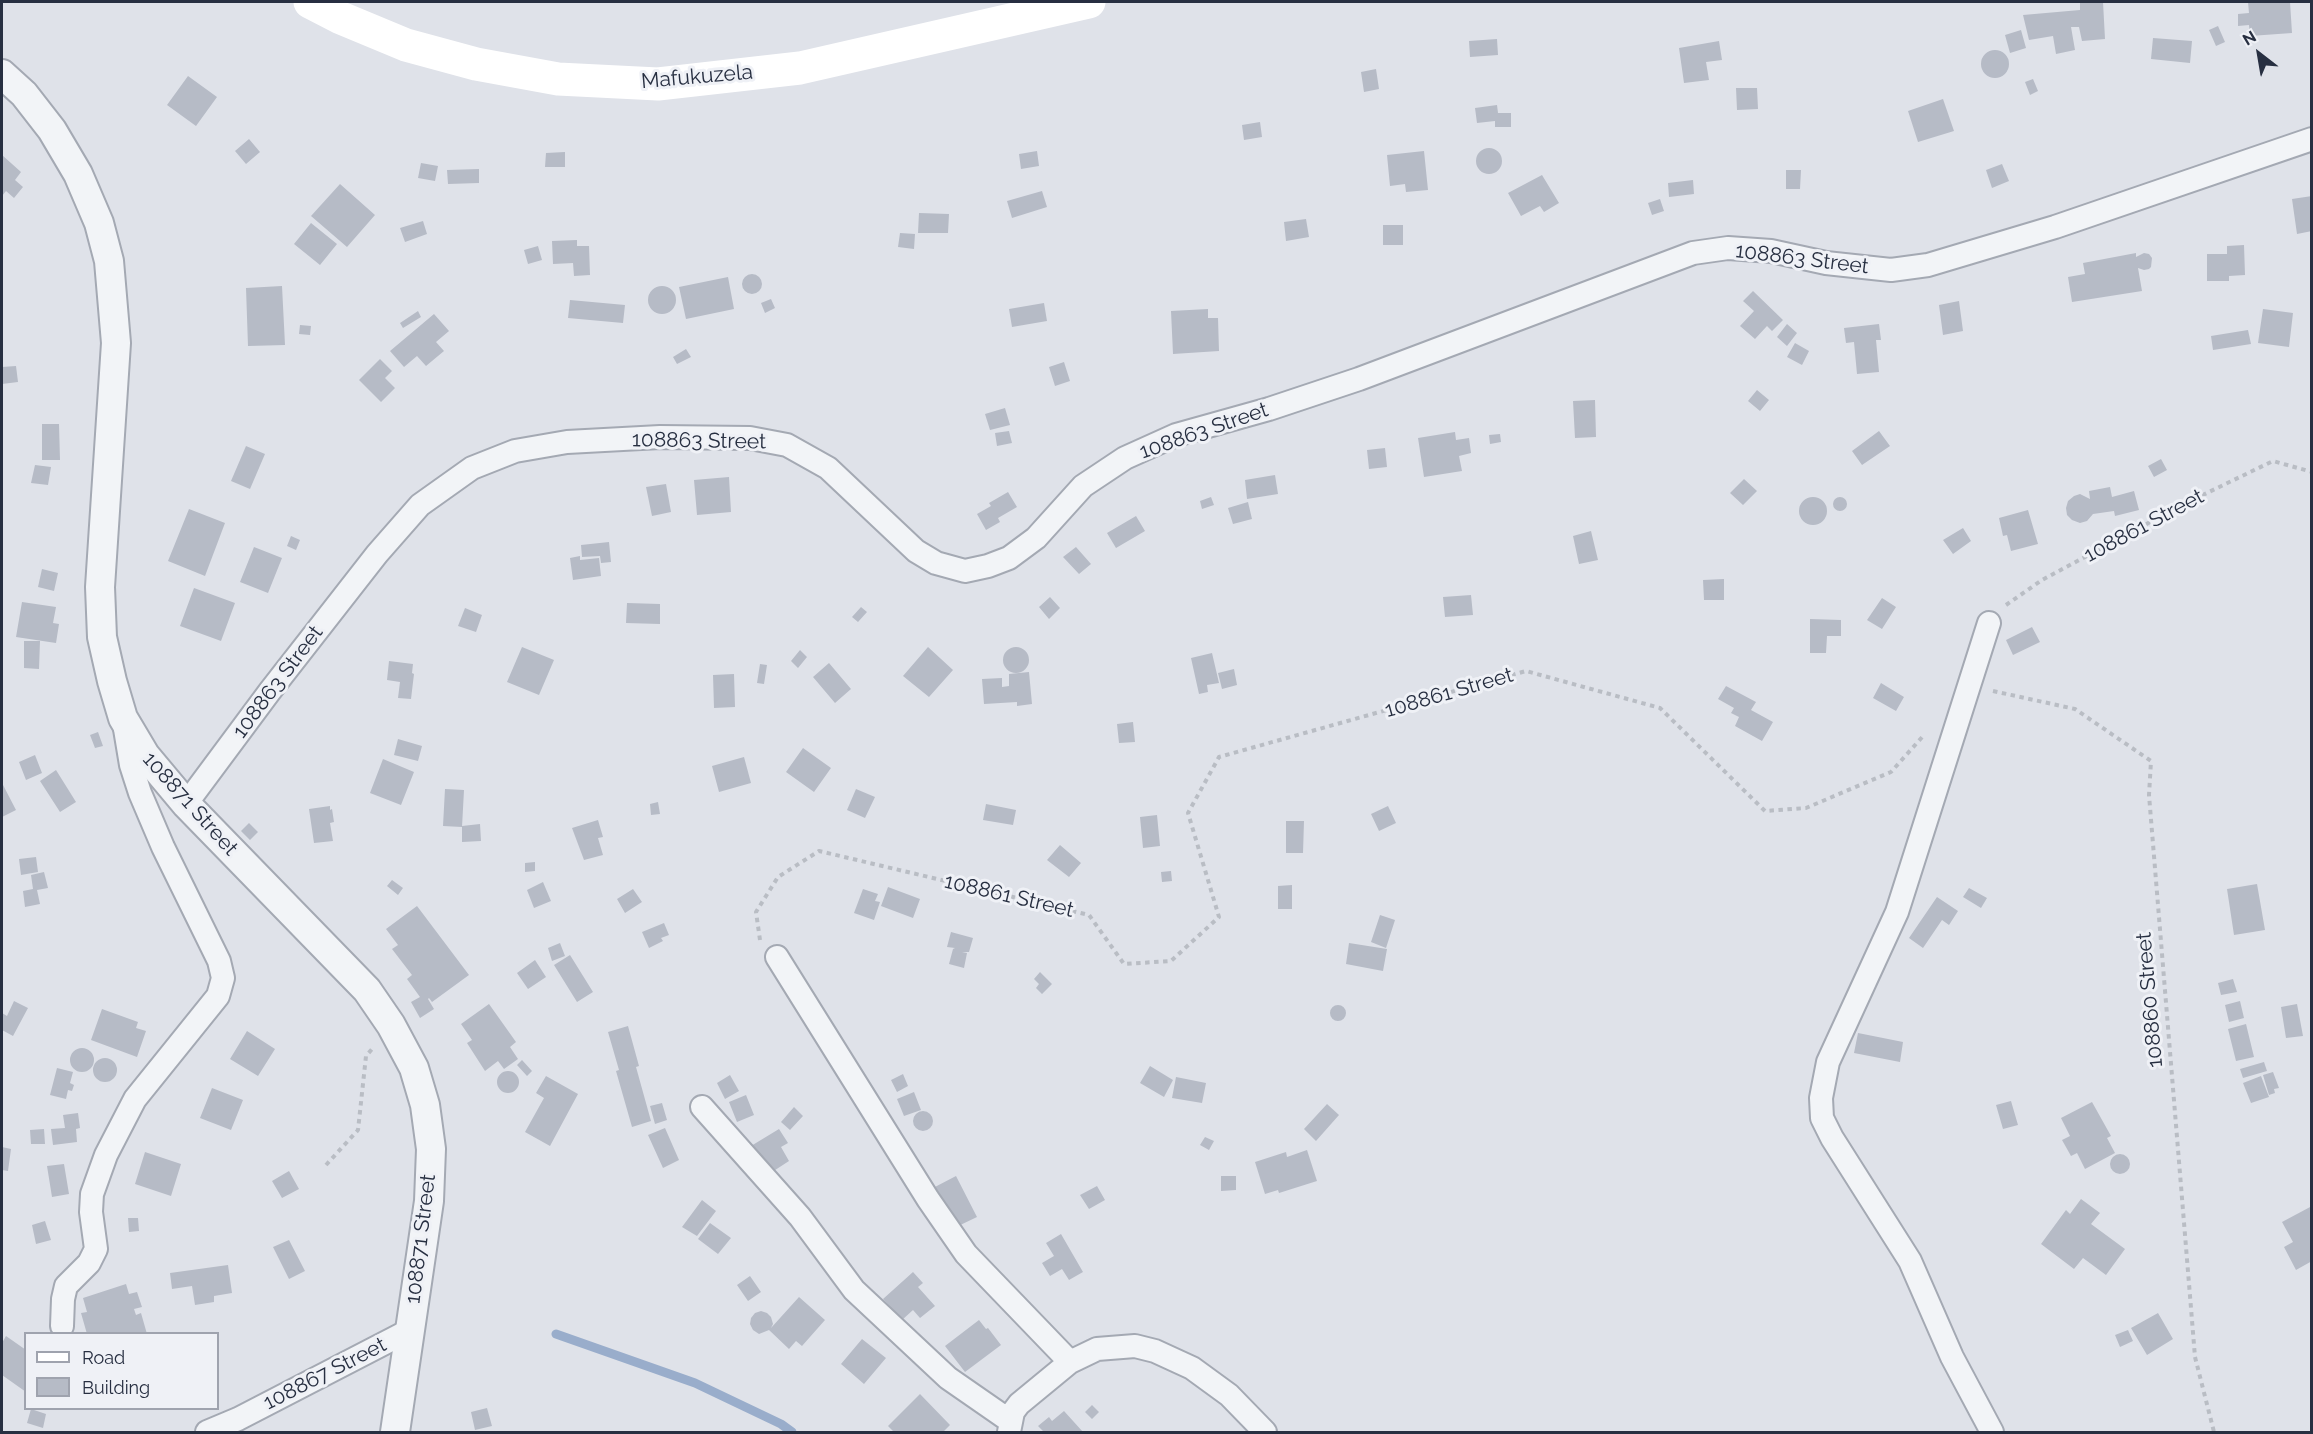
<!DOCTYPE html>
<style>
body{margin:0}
#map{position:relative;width:2313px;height:1434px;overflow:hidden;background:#dfe2e9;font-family:Raleway,sans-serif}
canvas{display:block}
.frame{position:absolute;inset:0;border:3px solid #272f41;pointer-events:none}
.legend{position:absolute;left:24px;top:1332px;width:195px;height:78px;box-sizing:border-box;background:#eff1f6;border:2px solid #9fa3ae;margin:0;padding:8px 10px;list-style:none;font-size:18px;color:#272f41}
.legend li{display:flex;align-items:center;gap:12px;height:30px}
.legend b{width:30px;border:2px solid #9fa3ae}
.north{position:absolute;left:2229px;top:24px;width:60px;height:60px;-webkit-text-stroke:4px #eff1f6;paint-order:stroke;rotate:329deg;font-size:16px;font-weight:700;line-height:24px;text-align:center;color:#272f41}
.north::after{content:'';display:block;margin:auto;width:21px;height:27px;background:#272f41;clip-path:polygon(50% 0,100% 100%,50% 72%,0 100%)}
</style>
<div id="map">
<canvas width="2313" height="1434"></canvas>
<div class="frame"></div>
<ul class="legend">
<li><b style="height:8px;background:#fff"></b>Road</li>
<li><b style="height:16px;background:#b6bbc6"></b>Building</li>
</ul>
<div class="north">N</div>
</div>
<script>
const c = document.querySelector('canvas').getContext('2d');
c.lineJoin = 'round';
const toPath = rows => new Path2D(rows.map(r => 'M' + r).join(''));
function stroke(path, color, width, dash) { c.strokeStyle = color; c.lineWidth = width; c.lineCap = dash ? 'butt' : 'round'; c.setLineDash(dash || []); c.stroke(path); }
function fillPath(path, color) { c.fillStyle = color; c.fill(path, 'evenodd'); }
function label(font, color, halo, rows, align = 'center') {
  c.font = font + ' Raleway,sans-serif'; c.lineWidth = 6; c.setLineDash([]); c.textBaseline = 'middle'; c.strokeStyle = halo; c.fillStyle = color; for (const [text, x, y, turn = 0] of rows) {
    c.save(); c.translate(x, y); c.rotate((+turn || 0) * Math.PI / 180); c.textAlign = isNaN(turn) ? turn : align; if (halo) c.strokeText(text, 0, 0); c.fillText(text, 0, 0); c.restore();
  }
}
stroke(toPath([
 [556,1334,695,1383,781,1424,792,1432]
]), '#99adcb', 9);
fillPath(toPath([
 [2080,2,2103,2,2105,39,2082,41,2079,27,2071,27,2075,50,2056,54,2053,36,2029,40,2023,15,2080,10],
 [2248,2,2290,2,2292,33,2250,36,2249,25,2238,26,2238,14,2249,13],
 [2218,26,2225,42,2216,46,2209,30],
 [2021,30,2026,48,2010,53,2005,35],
 [2153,38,2192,41,2190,63,2151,59],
 [1497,39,1498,55,1470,57,1469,41],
 [1719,41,1722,60,1706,62,1709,80,1684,83,1679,48],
 '1981 64a14 14 0 1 1 28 0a14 14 0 1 1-28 0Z',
 [1376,69,1379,89,1364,92,1361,72],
 [188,76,217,97,196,126,167,105],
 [2033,79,2038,91,2030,95,2025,82],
 [1736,88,1757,88,1758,109,1737,110],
 [1943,99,1954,131,1918,142,1908,111],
 [1497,105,1498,113,1511,113,1511,127,1495,127,1495,121,1477,123,1475,108],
 [1260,122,1262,137,1244,140,1242,125],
 [249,139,260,152,246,164,235,151],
 '1476 161a13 13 0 1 1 26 0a13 13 0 1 1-26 0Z',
 [1037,151,1039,166,1021,169,1019,154],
 [1424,151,1428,190,1406,192,1405,184,1390,186,1387,155],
 [565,152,565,167,545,167,546,153],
 [2,155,21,172,15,180,23,187,14,198,6,191,2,196],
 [421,163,438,166,435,181,418,178],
 [2002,164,2009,181,1992,188,1986,170],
 [479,169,479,183,448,184,447,170],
 [1786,170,1801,170,1800,189,1786,189],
 [1542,175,1559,203,1544,212,1540,206,1521,216,1508,193],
 [1693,180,1694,194,1669,197,1668,183],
 [340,184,375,215,347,247,311,216],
 [1042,191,1047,207,1012,218,1007,201],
 [2312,196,2312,231,2297,234,2292,199],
 [1660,199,1664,211,1652,215,1648,203],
 [919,213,949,214,948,233,918,233],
 [1306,219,1309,237,1286,241,1284,222],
 [423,221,427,234,405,242,400,228],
 [311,223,337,244,320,265,294,244],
 [1383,225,1403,225,1403,245,1383,245],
 [900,233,915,234,914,249,898,247],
 [577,240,577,246,589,246,590,275,574,276,573,263,553,264,552,241],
 [2244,245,2245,275,2229,276,2229,281,2207,281,2207,254,2227,254,2227,246],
 [538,246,542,260,528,264,524,250],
 [2136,253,2136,257,2144,253,2149,254,2152,258,2151,267,2149,269,2144,270,2138,268,2142,291,2072,302,2068,277,2085,274,2083,263],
 '742 284a10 10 0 1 1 20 0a10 10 0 1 1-20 0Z',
 [728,277,734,309,686,319,679,287],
 '648 300a14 14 0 1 1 28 0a14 14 0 1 1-28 0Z',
 [282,286,285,345,248,346,246,288],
 [1753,291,1783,320,1772,331,1767,326,1755,339,1740,326,1754,311,1743,301],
 [771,299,775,308,765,313,761,303],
 [570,300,625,305,623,323,568,318],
 [1959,301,1963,331,1943,335,1939,305],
 [1044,303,1047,321,1012,327,1009,309],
 [1208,309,1208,318,1218,318,1219,351,1173,354,1171,311],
 [2263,309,2293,313,2289,347,2258,343],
 [418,311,421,317,403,328,400,323],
 [434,314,449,331,436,342,444,351,426,366,417,356,404,367,390,351],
 [1787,324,1797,333,1787,346,1777,337],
 [1879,324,1881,340,1876,340,1879,372,1857,374,1854,342,1846,343,1844,328],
 [300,325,311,326,310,335,299,334],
 [2248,330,2251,344,2213,350,2211,336],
 [1795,343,1809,351,1802,365,1787,357],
 [686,349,691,357,677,364,673,357],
 [380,359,392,371,385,378,395,388,381,402,359,380],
 [1064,362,1070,381,1055,386,1049,367],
 [16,366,18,382,2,384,2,367],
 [1757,390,1769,400,1760,411,1748,401],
 [1595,400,1596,437,1575,438,1573,401],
 [1005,408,1010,425,990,430,985,414],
 [42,424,59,424,60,460,42,460],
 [1009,431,1012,443,997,446,995,433],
 [1879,431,1890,446,1862,465,1852,451],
 [1455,432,1456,440,1469,438,1471,453,1459,456,1462,471,1424,477,1418,438],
 [1500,434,1501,442,1490,444,1489,435],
 [246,446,265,454,250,489,231,481],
 [1385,448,1387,467,1369,469,1367,450],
 [2161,459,2167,470,2154,477,2148,466],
 [35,465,51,467,48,485,31,483],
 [1275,475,1278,494,1247,499,1245,480],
 [729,477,731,512,697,515,694,480],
 [1744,479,1757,491,1743,505,1730,493],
 [666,484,671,512,652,516,646,487],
 [2110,487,2112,497,2134,491,2139,510,2115,516,2114,511,2093,514,2087,521,2080,523,2072,520,2067,515,2066,508,2068,501,2074,496,2080,494,2090,499,2089,491],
 [1008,492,1017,507,998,518,1000,522,986,530,977,514,991,506,989,503],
 '1833 504a7 7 0 1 1 14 0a7 7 0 1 1-14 0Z',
 [1211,497,1214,505,1202,509,1200,501],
 '1799 511a14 14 0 1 1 28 0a14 14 0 1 1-28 0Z',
 [1248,502,1252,519,1233,524,1228,508],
 [189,509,225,523,205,576,168,561],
 [2028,510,2038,544,2011,551,2007,535,2003,536,1999,518],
 [1136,516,1145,531,1116,548,1107,533],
 [1963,528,1971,541,1953,554,1943,540],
 [1591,531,1598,560,1579,564,1573,536],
 [291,536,300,540,296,550,287,546],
 [609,542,611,562,601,563,600,556,582,557,581,545],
 [254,547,282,558,268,593,240,582],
 [1076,547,1091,564,1079,574,1063,557],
 [580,556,580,560,599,558,601,576,573,580,570,558],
 [42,569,58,573,54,591,38,587],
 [1724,579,1724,600,1704,600,1703,580],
 [194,588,235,603,221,641,180,626],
 [1471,595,1473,615,1445,617,1443,597],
 [1050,597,1060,608,1049,619,1039,607],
 [1882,598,1896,607,1882,629,1867,620],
 [22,602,56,607,53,623,59,624,56,643,16,637],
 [627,603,660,604,660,624,626,623],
 [861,607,867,612,858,622,852,617],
 [465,608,482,615,476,632,458,626],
 [1810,619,1841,620,1841,636,1827,636,1826,653,1810,653],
 [2032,627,2040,642,2013,655,2006,640],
 [24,641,40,641,39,669,24,668],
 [522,647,554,660,539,695,507,682],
 [928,647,953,670,929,697,903,676],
 '1003 660a13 13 0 1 1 26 0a13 13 0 1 1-26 0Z',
 [800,650,807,657,798,668,791,661],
 [1212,653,1219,683,1207,685,1208,692,1199,694,1191,658],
 [389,661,413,664,412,673,414,674,411,699,398,698,400,682,387,680],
 [829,663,851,689,835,703,813,677],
 [760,664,767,665,764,684,757,683],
 [1234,669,1237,685,1222,689,1218,673],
 [1029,672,1032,704,1017,706,1017,702,984,704,982,679,1002,678,1002,687,1009,686,1009,674],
 [734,674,735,707,714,708,713,675],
 [1881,683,1904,697,1896,711,1873,698],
 [1726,686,1756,702,1751,710,1773,722,1762,741,1735,726,1739,717,1731,713,1734,708,1718,699],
 [1133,722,1135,742,1119,743,1117,724],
 [98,732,103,746,95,748,90,735],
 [398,739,422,746,418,761,394,755],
 [803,748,831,768,814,792,786,772],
 [35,755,42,773,26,780,19,762],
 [744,757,751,783,719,792,712,766],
 [383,759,414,772,401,805,370,793],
 [56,770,76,802,60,812,40,781],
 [2,783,16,810,2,817],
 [445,789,464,790,462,827,443,826],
 [856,789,875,797,865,818,847,810],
 [658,802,660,814,651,815,650,804],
 [986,804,1016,810,1013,825,983,820],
 [330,806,330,810,332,809,334,822,330,823,333,841,314,843,309,809],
 [1388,806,1396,823,1379,831,1371,814],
 [1157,815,1160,846,1143,848,1140,817],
 [598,820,603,837,598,838,603,855,584,860,572,828],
 [1286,821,1304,821,1303,853,1286,853],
 [249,823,258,832,250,840,241,831],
 [480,824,481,841,462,842,462,826],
 [1060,845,1081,863,1069,877,1047,860],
 [36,857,38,872,21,875,19,859],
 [535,862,535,871,525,872,525,863],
 [1171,871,1172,881,1162,882,1161,872],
 [44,872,48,888,37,890,40,904,25,907,23,891,33,889,31,875],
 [392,880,403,888,398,895,387,886],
 [543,882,551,901,534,908,527,890],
 [2257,884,2265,930,2234,935,2227,889],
 [1292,885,1292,909,1278,909,1278,886],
 [888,887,920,899,913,918,881,906],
 [1969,888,1987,898,1981,908,1963,897],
 [633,889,642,902,625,913,617,899],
 [863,889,878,894,875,901,880,902,874,920,854,913],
 [1937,897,1958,911,1949,925,1942,920,1923,948,1909,938],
 [417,906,469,975,432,1002,429,998,428,999,434,1009,420,1018,411,1002,420,997,407,979,412,975,392,949,398,945,386,929],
 [1380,915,1395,920,1386,948,1371,942],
 [664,923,669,935,661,938,663,941,649,948,642,932],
 [951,932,973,938,969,952,962,952,967,953,964,968,949,964,953,949,955,948,947,947],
 [560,943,565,956,552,961,548,948],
 [1349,943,1387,949,1383,971,1346,964],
 [570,955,593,992,577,1002,554,965],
 [535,960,546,977,528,989,517,973],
 [1040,972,1052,984,1042,994,1036,988,1039,984,1034,979],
 [2233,979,2237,992,2221,995,2218,983],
 [14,1001,28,1008,13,1036,2,1030,2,1013,7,1016],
 [2240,1001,2244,1018,2229,1022,2225,1005],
 [489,1004,516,1042,510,1047,518,1059,504,1069,498,1061,485,1071,467,1043,472,1040,461,1024],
 [2297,1004,2303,1036,2286,1038,2281,1007],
 '1330 1013a8 8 0 1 1 16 0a8 8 0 1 1-16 0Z',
 [102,1009,138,1022,136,1028,146,1031,137,1057,91,1040],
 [2246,1024,2254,1057,2236,1061,2228,1029],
 [628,1026,639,1066,636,1067,651,1121,632,1127,616,1071,619,1070,608,1032],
 [247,1031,275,1049,258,1076,230,1059],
 [1858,1033,1903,1042,1900,1062,1854,1053],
 '70 1060a12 12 0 1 1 24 0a12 12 0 1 1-24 0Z',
 '93 1070a12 12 0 1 1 24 0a12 12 0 1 1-24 0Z',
 [522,1060,532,1071,527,1076,517,1065],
 [2264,1062,2267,1071,2243,1078,2240,1069],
 [1150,1066,1173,1080,1164,1097,1140,1083],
 [57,1068,73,1072,70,1083,74,1085,72,1091,68,1090,66,1099,50,1095],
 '497 1082a11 11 0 1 1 22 0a11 11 0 1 1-22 0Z',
 [2273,1072,2279,1088,2274,1089,2275,1093,2269,1095,2263,1075],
 [903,1074,908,1086,897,1092,891,1080],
 [730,1075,739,1091,725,1099,717,1083],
 [546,1076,578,1094,550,1146,525,1132,544,1098,536,1093],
 [2261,1076,2269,1097,2251,1103,2243,1083],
 [1176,1077,1206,1083,1202,1103,1172,1098],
 [212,1088,243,1100,231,1130,200,1118],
 [914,1092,921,1110,904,1116,897,1099],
 [746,1095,754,1115,737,1122,729,1102],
 [2011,1101,2018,1125,2003,1129,1996,1105],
 [2092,1102,2111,1136,2107,1138,2115,1153,2085,1169,2077,1153,2071,1156,2062,1140,2070,1136,2061,1118],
 [662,1103,667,1120,655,1124,650,1106],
 [1327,1104,1339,1115,1316,1141,1304,1129],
 [794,1107,803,1116,790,1130,781,1122],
 '913 1121a10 10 0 1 1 20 0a10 10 0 1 1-20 0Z',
 [78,1113,80,1128,76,1129,77,1142,53,1145,51,1129,65,1128,63,1115],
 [665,1128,679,1160,663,1168,648,1135],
 [44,1129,45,1144,31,1144,30,1130],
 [779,1129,788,1143,781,1147,789,1161,769,1174,751,1146],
 [1205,1137,1214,1141,1209,1150,1200,1145],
 [2,1147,11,1149,8,1171,2,1170],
 [1307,1150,1317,1181,1279,1193,1278,1190,1265,1194,1255,1162,1286,1152,1287,1157],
 [145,1152,181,1164,171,1196,135,1184],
 '2110 1164a10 10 0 1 1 20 0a10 10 0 1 1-20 0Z',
 [64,1164,69,1194,52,1197,47,1166],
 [289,1171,299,1189,282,1198,272,1181],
 [956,1176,977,1217,954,1228,933,1188],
 [1221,1176,1236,1176,1236,1190,1221,1191],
 [1097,1186,1105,1200,1089,1209,1080,1195],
 [2081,1199,2100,1213,2091,1224,2125,1249,2106,1275,2083,1258,2074,1269,2041,1244,2066,1210,2070,1214],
 [702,1200,716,1211,697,1236,682,1227],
 [2312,1206,2312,1261,2296,1270,2284,1247,2293,1242,2282,1222],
 [128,1218,138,1218,139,1231,129,1232],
 [45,1221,51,1240,36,1244,32,1225],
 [710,1223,731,1238,718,1254,698,1239],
 [1061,1234,1083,1272,1069,1280,1062,1269,1050,1276,1042,1263,1054,1256,1046,1243],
 [289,1240,305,1271,289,1279,273,1247],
 [228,1265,232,1293,214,1296,214,1302,195,1305,192,1286,172,1289,170,1273],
 [913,1272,923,1283,918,1287,935,1306,920,1318,913,1310,902,1320,883,1299],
 [750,1276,761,1292,748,1301,737,1285],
 [126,1284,129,1294,137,1292,142,1307,134,1309,136,1315,141,1313,147,1334,87,1334,81,1313,87,1312,83,1298],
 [799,1297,825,1320,802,1346,796,1341,789,1349,769,1330,759,1334,753,1330,750,1324,751,1318,755,1313,761,1311,767,1313,771,1317,773,1324,771,1328],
 [2158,1313,2173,1339,2147,1355,2131,1328],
 [979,1320,986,1329,988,1328,1001,1345,965,1372,945,1346],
 [2128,1330,2133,1341,2120,1347,2115,1335],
 [6,1336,26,1350,26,1392,2,1375,2,1343],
 [862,1339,886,1358,864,1384,841,1364],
 [920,1394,950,1425,943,1432,894,1432,888,1426],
 [1092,1405,1099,1412,1092,1419,1085,1412],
 [487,1408,492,1426,475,1430,471,1412],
 [31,1409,46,1414,43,1428,27,1423],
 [1064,1411,1083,1432,1044,1432,1038,1426,1049,1417,1052,1421]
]), '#b6bbc6');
const minor = toPath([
 [1989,623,1897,912,1828,1062,1821,1098,1822,1118,1832,1138,1910,1261,1952,1357,1992,1432],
 [186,804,270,691,377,554,420,505,472,468,515,451,567,442,660,437,750,438,787,445,828,468,916,551,936,563,965,571,988,566,1009,558,1036,538,1083,486,1125,458,1176,435,1269,409,1359,379,1693,253,1728,248,1771,251,1826,263,1891,270,1928,265,2055,227,2312,139],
 [777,957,928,1199,966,1254,1070,1362],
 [702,1107,800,1217,854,1290,948,1378,1010,1421],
 [62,1326,63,1299,66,1286,89,1263,96,1249,91,1212,92,1194,106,1155,135,1099,218,996,223,978,219,961,163,847,140,793,131,765,125,729],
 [207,1432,238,1419,410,1330],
 [1009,1432,1013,1412,1019,1404,1070,1362,1097,1349,1135,1346,1155,1351,1192,1368,1229,1395,1265,1432]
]);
const tertiary = toPath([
 [2,74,24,94,52,130,78,174,99,223,109,261,116,343,100,587,102,637,112,681,123,718,145,755,186,804,367,990,391,1025,414,1068,425,1105,431,1149,429,1201,395,1432]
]);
stroke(minor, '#a4a9b3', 26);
stroke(tertiary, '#a4a9b3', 32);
stroke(toPath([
 [2006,605,2042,580,2180,506,2273,461,2312,472],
 [1993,691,2075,709,2151,761,2149,795,2195,1357,2214,1432],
 [760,940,756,912,778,877,819,851,1089,915,1124,964,1171,961,1219,917,1188,813,1219,757,1526,671,1660,708,1765,811,1806,808,1891,772,1924,735],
 [326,1165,358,1130,366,1056,372,1049]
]), '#b9bdc4', 4, [4.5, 4.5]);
stroke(minor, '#f2f4f7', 22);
stroke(tertiary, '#f2f4f7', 28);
stroke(toPath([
 [310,2,341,18,406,45,476,64,558,79,658,84,800,68,1089,2]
]), '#fff', 33);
label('21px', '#272f41', '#eff1f6', [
 ["Mafukuzela",697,77,-5],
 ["108863 Street",1802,259,7],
 ["108863 Street",1204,431,-19],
 ["108863 Street",699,441,1],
 ["108861 Street",2144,526,-28],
 ["108863 Street",278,682,-53],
 ["108861 Street",1449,693,-16],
 ["108871 Street",190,804,48],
 ["108861 Street",1009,896,13],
 ["108860 Street",2150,1000,-95],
 ["108871 Street",421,1239,-83],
 ["108867 Street",325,1374,-27]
]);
</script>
